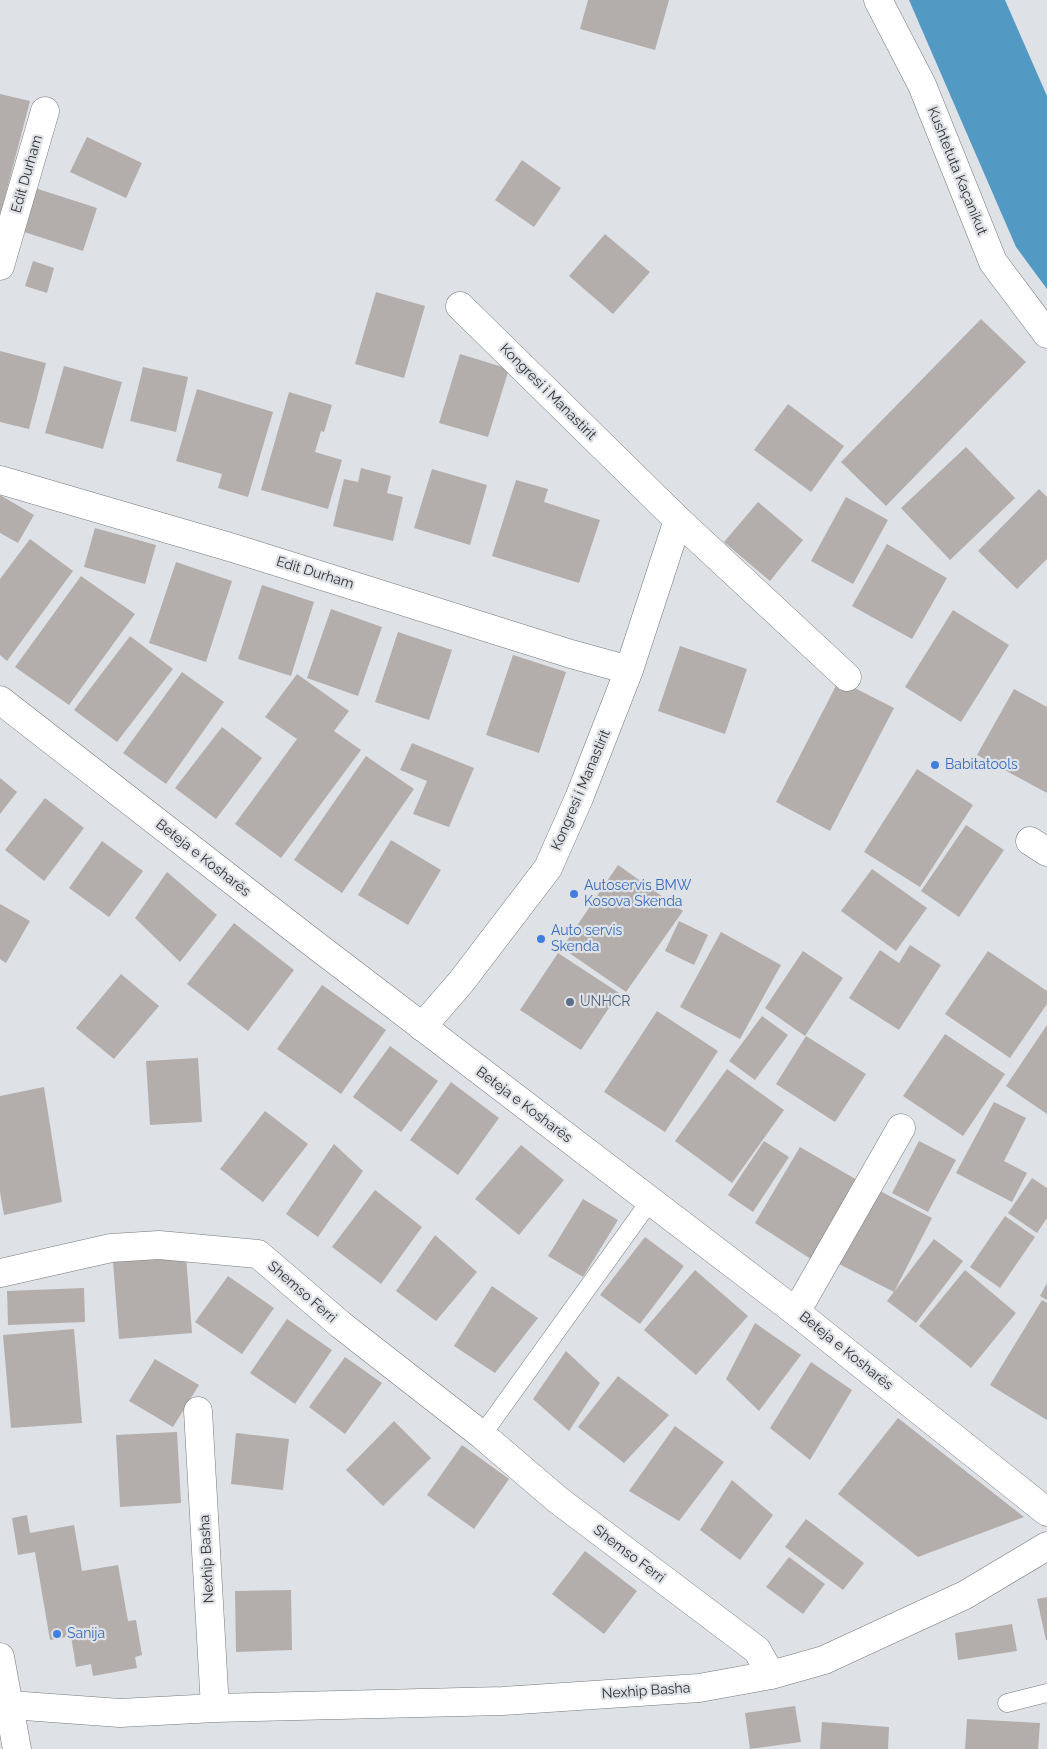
<!DOCTYPE html>
<meta charset="utf-8">
<style>
body{margin:0}
canvas{display:block;background:#dee1e5}
</style>
<canvas width="1047" height="1749"></canvas>
<script>
const c = document.querySelector('canvas').getContext('2d');
c.lineJoin = 'round';
function fillPath(path, color) { c.fillStyle = color; c.fill(path, 'evenodd'); }
const toPath = rows => new Path2D(rows.map(r => 'M' + r).join(''));
function stroke(path, color, width, dash) { c.strokeStyle = color; c.lineWidth = width; c.lineCap = dash ? 'butt' : 'round'; c.setLineDash(dash || []); c.stroke(path); }
function label(font, color, halo, rows, align = 'center') {
  c.font = font + ' Raleway,sans-serif'; c.lineWidth = 4.5; c.setLineDash([]); c.textBaseline = 'middle'; c.strokeStyle = halo; c.fillStyle = color; for (const [text, x, y, turn = 0] of rows) {
    c.save(); c.translate(x, y); c.rotate((+turn || 0) * Math.PI / 180); c.textAlign = isNaN(turn) ? turn : align; if (halo) c.strokeText(text, 0, 0); c.fillText(text, 0, 0); c.restore();
  }
}
fillPath(toPath([
 [909,0,1005,0,1047,96,1047,289,1016,247]
]), '#529ac3');
fillPath(toPath([
 [588,0,669,0,655,50,580,29],
 [0,94,30,101,1,212,0,212],
 [87,137,142,163,126,198,70,172],
 [522,160,561,188,534,227,495,200],
 [35,188,97,208,83,251,21,231],
 [605,234,650,272,613,314,569,276],
 [33,261,54,268,47,293,25,286],
 [376,292,425,306,404,378,355,364],
 [981,319,1026,362,886,506,841,462],
 [0,351,46,363,29,429,0,422],
 [460,354,509,369,488,437,439,423],
 [64,366,122,382,103,449,45,433],
 [143,367,188,377,176,432,130,421],
 [197,389,273,412,248,497,218,488,222,474,176,461],
 [289,392,332,405,324,432,321,431,315,452,342,460,328,509,261,490],
 [788,404,844,446,811,492,754,450],
 [966,447,1015,498,950,560,901,508],
 [361,468,391,476,387,493,403,497,393,541,333,526,344,479,358,482],
 [432,469,487,485,470,545,414,528],
 [516,480,548,489,544,502,600,520,579,583,492,556],
 [1039,489,1047,497,1047,559,1017,589,978,551],
 [0,495,34,515,18,543,0,533],
 [846,497,888,520,853,584,811,561],
 [758,502,803,540,770,581,724,542],
 [95,528,156,545,145,584,84,567],
 [30,539,73,571,7,661,0,655,0,579],
 [887,544,947,578,912,639,852,606],
 [176,562,232,581,206,662,149,643],
 [81,576,135,614,69,705,15,667],
 [262,585,314,602,291,676,238,659],
 [331,609,382,627,358,696,307,678],
 [953,610,1009,645,961,722,905,687],
 [398,632,452,650,429,720,375,702],
 [130,636,173,669,117,742,74,710],
 [680,646,747,669,725,734,658,711],
 [513,655,566,672,539,753,486,735],
 [182,672,224,702,166,784,123,753],
 [297,674,349,711,334,731,361,750,281,858,235,824,297,739,265,717],
 [839,680,894,708,830,831,776,802],
 [1014,689,1047,707,1047,793,977,755],
 [222,727,262,758,216,819,175,788],
 [412,743,474,768,449,827,413,814,427,781,400,770],
 [366,756,414,789,342,893,294,860],
 [917,769,973,805,920,887,864,852],
 [0,778,17,792,0,814],
 [45,798,84,828,44,881,5,850],
 [966,825,1004,850,959,917,921,891],
 [391,840,441,870,408,925,358,895],
 [102,841,143,871,109,917,69,888],
 [618,865,683,911,626,992,562,948],
 [872,869,927,908,896,951,841,911],
 [167,872,217,915,180,962,135,918],
 [0,904,30,921,6,963,0,959],
 [679,921,708,935,694,965,665,951],
 [234,923,294,970,248,1031,187,984],
 [721,932,781,965,740,1039,680,1007],
 [910,945,941,965,899,1030,849,998,880,950,899,963],
 [803,951,843,978,805,1036,765,1008],
 [988,951,1047,991,1047,1004,1010,1058,945,1014],
 [558,953,619,993,581,1050,520,1010],
 [121,974,159,1006,114,1059,76,1028],
 [322,985,386,1030,341,1094,277,1049],
 [657,1011,718,1051,665,1132,604,1092],
 [762,1016,788,1035,755,1080,729,1061],
 [1047,1025,1047,1114,1006,1086],
 [945,1034,1005,1074,963,1136,903,1096],
 [806,1036,866,1074,835,1122,776,1084],
 [390,1046,438,1081,401,1132,353,1097],
 [198,1058,202,1122,150,1125,146,1061],
 [727,1069,784,1110,732,1183,675,1141],
 [451,1082,499,1118,458,1175,410,1140],
 [44,1087,62,1202,4,1215,0,1192,0,1096],
 [994,1102,1026,1118,1004,1161,1027,1173,1012,1202,956,1173],
 [265,1111,308,1144,263,1202,220,1169],
 [764,1141,789,1157,753,1212,728,1195],
 [919,1141,956,1160,928,1212,892,1193],
 [334,1144,363,1171,318,1237,286,1214],
 [521,1145,564,1180,519,1235,475,1199],
 [800,1147,864,1184,817,1263,755,1223],
 [1032,1178,1047,1188,1047,1218,1037,1233,1008,1213],
 [375,1190,422,1227,381,1284,332,1247],
 [878,1190,932,1218,894,1292,839,1264],
 [583,1199,618,1220,583,1277,548,1256],
 [1005,1216,1035,1237,1000,1288,970,1267],
 [435,1235,477,1272,436,1321,396,1291],
 [645,1237,684,1266,640,1324,600,1295],
 [934,1239,963,1261,916,1323,887,1301],
 [186,1256,192,1333,119,1339,113,1262],
 [695,1270,748,1316,696,1375,644,1330],
 [965,1270,1016,1313,971,1368,919,1326],
 [228,1276,274,1308,242,1354,195,1322],
 [1047,1283,1047,1300,1040,1296],
 [492,1286,538,1318,495,1373,454,1346],
 [84,1288,85,1322,8,1325,7,1291],
 [1042,1300,1047,1303,1047,1420,990,1385],
 [287,1319,332,1350,295,1404,250,1373],
 [755,1323,801,1355,759,1411,726,1379],
 [74,1329,82,1423,11,1428,3,1335],
 [566,1351,600,1383,569,1431,533,1399],
 [345,1357,382,1383,345,1434,309,1407],
 [155,1359,199,1385,173,1427,129,1401],
 [811,1362,852,1390,810,1460,770,1428],
 [618,1376,669,1415,624,1463,578,1427],
 [898,1418,1024,1517,918,1557,838,1494],
 [394,1421,431,1458,383,1506,346,1470],
 [675,1426,724,1462,679,1521,629,1491],
 [177,1432,181,1503,120,1507,116,1435],
 [236,1433,289,1439,283,1490,231,1484],
 [462,1445,509,1479,474,1529,427,1495],
 [732,1480,773,1515,740,1560,700,1530],
 [27,1515,30,1533,74,1525,82,1571,118,1565,128,1621,136,1620,142,1655,135,1657,137,1668,93,1676,91,1664,76,1667,71,1636,50,1640,35,1552,18,1555,12,1518],
 [806,1519,864,1563,843,1590,785,1547],
 [585,1551,637,1591,604,1634,552,1594],
 [789,1557,825,1584,803,1614,766,1587],
 [291,1590,292,1650,236,1652,235,1591],
 [1047,1597,1047,1640,1046,1640,1037,1599],
 [1012,1624,1017,1651,958,1660,955,1633],
 [795,1706,801,1742,750,1749,745,1713],
 [967,1719,1040,1723,1038,1749,965,1749],
 [822,1722,889,1727,888,1749,820,1749]
]), '#b3aeac');
const lane = toPath([
 [482,1435,650,1201],
 [1007,1703,1047,1693]
]);
const street = toPath([
 [878,0,922,85,993,262,1047,334],
 [0,266,45,111],
 [460,306,678,520,847,677],
 [0,480,233,548,571,654,629,670],
 [1030,841,1047,852],
 [422,1027,461,982,548,868,579,798,629,670,678,520],
 [0,1273,111,1248,159,1245,258,1254,341,1325,482,1435,558,1500,757,1650,771,1675],
 [796,1312,901,1128],
 [198,1411,215,1708],
 [0,1657,17,1749],
 [0,1703,10,1705,120,1713,215,1708,503,1701,699,1688,771,1675,824,1660,965,1595,1047,1546]
]);
const secondary = toPath([
 [0,700,305,937,796,1312,1047,1512]
]);
stroke(lane, '#75797b', 19);
stroke(street, '#75797b', 29);
stroke(secondary, '#75797b', 29);
stroke(lane, '#fff', 18);
stroke(street, '#fff', 28);
stroke(secondary, '#fff', 28);
for (const [x, y, r, color] of [
 [935,765,5,"#3f7fe0"],
 [574,894,5,"#3f7fe0"],
 [541,939,5,"#3f7fe0"],
 [570,1002,5,"#5c6f8a"],
 [57,1634,5,"#3f7fe0"]
]) { const dot = new Path2D(); dot.arc(x, y, r, 0, 2 * Math.PI); c.fillStyle = color; c.fill(dot); stroke(dot, '#dee1e5', 2); }
label('14px', '#2f3032', '#dee1e5', [
 ["Kushtetuta Kaçanikut",957,171,68],
 ["Edit Durham",27,174,-74],
 ["Kongresi i Manastirit",548,392,45],
 ["Edit Durham",315,573,17],
 ["Kongresi i Manastirit",581,790,-67],
 ["Beteja e Kosharës",203,858,38],
 ["Beteja e Kosharës",524,1105,37],
 ["Shemso Ferri",302,1292,41],
 ["Beteja e Kosharës",846,1351,39],
 ["Shemso Ferri",629,1554,37],
 ["Nexhip Basha",207,1559,-93],
 ["Nexhip Basha",646,1691,-4]
]);
label('14px', '#366cbe', '#dee1e5', [
 ["Babitatools",945,765],
 ["Autoservis BMW",584,886],
 ["Kosova Skenda",584,902],
 ["Auto servis",551,931],
 ["Skenda",551,947],
 ["Sanija",67,1634]
], 'left');
label('14px', '#4e5e75', '#dee1e5', [
 ["UNHCR",580,1002]
], 'left');
</script>
